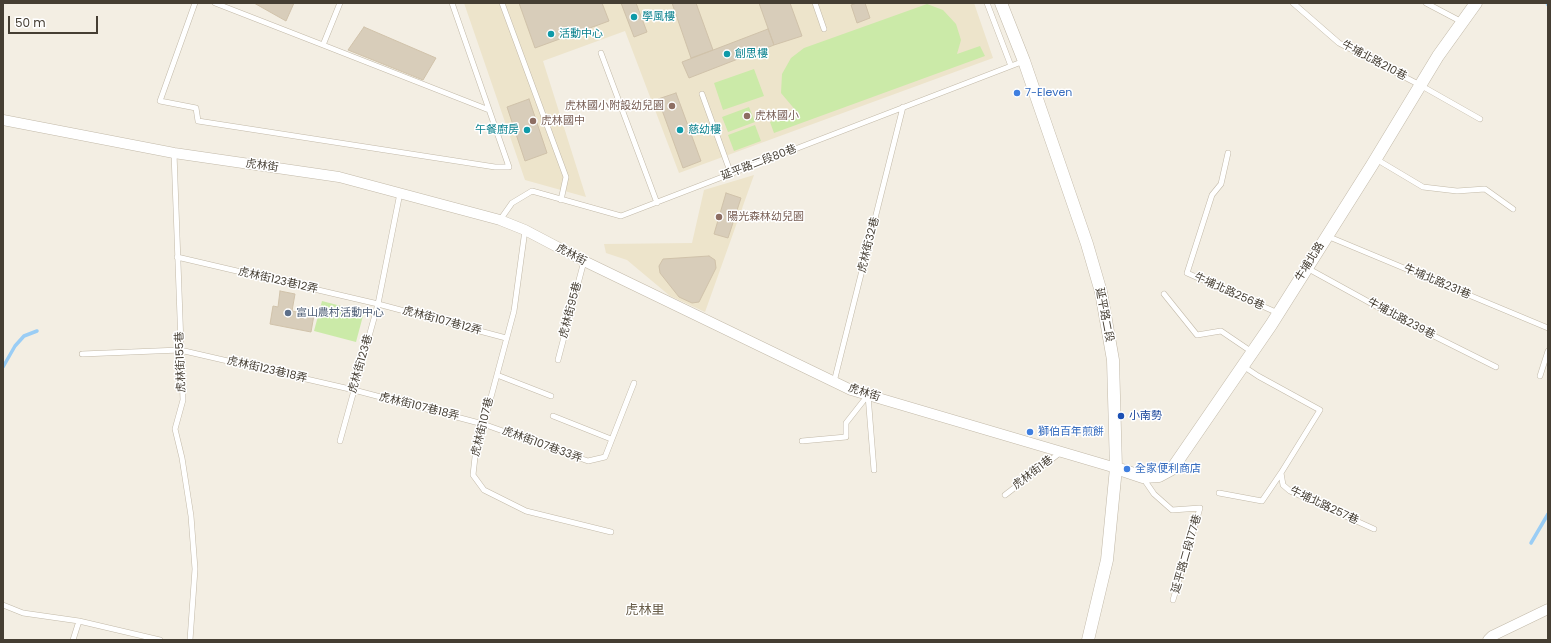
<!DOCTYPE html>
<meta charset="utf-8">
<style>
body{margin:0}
#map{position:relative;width:1551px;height:643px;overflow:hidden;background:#f3eee3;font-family:Poppins,sans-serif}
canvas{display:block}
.frame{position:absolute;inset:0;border:4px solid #453e33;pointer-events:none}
.scale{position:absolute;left:8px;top:16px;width:90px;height:18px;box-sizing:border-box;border:2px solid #453e33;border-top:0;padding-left:5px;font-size:12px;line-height:14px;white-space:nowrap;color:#453e33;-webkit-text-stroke:3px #fff;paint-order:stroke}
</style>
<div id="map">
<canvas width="1551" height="643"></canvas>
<div class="frame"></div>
<div class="scale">50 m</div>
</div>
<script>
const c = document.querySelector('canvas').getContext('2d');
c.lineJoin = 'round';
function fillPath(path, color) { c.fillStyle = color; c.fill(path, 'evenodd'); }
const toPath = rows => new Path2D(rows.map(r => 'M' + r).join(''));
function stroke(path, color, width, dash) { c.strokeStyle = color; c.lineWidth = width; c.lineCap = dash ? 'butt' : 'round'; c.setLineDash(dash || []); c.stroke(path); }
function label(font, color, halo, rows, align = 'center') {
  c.font = font + ' Poppins,"Noto Sans TC",sans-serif'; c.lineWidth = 3; c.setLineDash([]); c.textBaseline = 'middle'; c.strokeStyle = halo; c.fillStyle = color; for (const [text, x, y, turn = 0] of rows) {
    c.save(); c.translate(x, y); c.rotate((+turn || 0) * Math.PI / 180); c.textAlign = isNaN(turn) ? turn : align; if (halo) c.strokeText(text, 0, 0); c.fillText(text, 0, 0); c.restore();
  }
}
fillPath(toPath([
 [464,3,974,3,993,58,679,173,625,31,543,61,586,197,525,180],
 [754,175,705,312,670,296,627,260,606,253,604,244,692,243,704,190]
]), '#ede4cb');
fillPath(toPath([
 [927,4,943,10,956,24,961,40,957,54,980,46,985,56,774,133,770,122,797,112,781,93,782,74,791,58,804,48],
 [754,69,764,96,723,110,714,83],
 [749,107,755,122,728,132,722,117],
 [755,125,761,141,734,151,728,135],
 [322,301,364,312,356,342,314,331]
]), '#cbeaa8');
stroke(toPath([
 [1547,3,1548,5],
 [3,367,15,346,24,336,37,331],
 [1531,543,1548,514]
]), '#9acdf5', 3.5);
const building = toPath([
 [254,3,294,3,286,21,254,3],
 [519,3,602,3,609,21,535,48,519,3],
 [621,3,636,3,647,32,634,37,621,3],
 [672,3,696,3,713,50,691,58,672,3],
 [759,3,790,3,802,36,774,45,759,3],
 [857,3,865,3,870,18,857,23,851,5,857,3],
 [364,27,436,58,423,80,348,50,364,27],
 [768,29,774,45,689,78,682,62,768,29],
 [676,93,701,161,683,168,658,99,676,93],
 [529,99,547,153,525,161,507,107,529,99],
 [726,193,741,198,728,238,714,234,726,193],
 [709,256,715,260,716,268,699,302,692,303,679,297,660,273,659,266,663,259,709,256],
 [280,291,295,294,292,311,314,315,311,332,270,324,273,306,278,307,280,291]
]);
fillPath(building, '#d8cdba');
stroke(building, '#d0c2aa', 1);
const service = toPath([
 [195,3,160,101,196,108,198,121,495,167,509,167,452,3],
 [215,3,323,45],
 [340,3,323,45,489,110],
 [502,3,566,177,561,200],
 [815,3,824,29],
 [987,3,1011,66],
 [1293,3,1339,43,1420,85,1480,119],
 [1426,3,1462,22],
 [601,53,657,203],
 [702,94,731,174],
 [174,153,183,400,175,429,182,458,191,516,195,569,190,640],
 [1228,153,1221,184,1212,195,1187,273,1278,313],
 [1376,159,1423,187,1457,191,1485,189,1513,209],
 [500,220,512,203,532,191,621,216,1024,61],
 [525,230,514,311,475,457,473,475,484,490,526,511,611,532],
 [1327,236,1548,328],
 [177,257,378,304,506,338],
 [1307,268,1396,317,1496,367],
 [1164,294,1197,335,1221,331,1252,352],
 [82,354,180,350,354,390,483,424,588,461,605,457,634,383],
 [558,360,584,261],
 [1243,366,1258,376,1320,410,1281,473,1283,485,1290,491,1374,529],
 [497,375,551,396],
 [1540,376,1548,351],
 [834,382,903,107],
 [868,395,874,470],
 [553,416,611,439],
 [340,441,378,304,400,193],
 [802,441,846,437,846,423,868,395],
 [1143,478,1154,494,1172,510,1200,508,1173,600],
 [1219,493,1262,501,1281,473],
 [1005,495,1061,452],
 [3,605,23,613,79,621,160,640],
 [73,640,79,621]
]);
const minor = toPath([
 [3,120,174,153,339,177,500,220,525,230,584,261,851,390,1116,468],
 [1488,640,1492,636,1548,609]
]);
const tertiary = toPath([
 [1001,3,1024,61,1087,244,1101,292,1113,360,1116,468,1107,560,1088,640],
 [1116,468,1143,477,1159,476,1172,469,1271,325,1372,165,1438,56,1476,3]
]);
stroke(service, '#c2b9a8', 6);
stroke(minor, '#c2b9a8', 11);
stroke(tertiary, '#c2b9a8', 13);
stroke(service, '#fff', 5);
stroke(minor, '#fff', 10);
stroke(tertiary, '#fff', 12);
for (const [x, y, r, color] of [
 [634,17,4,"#0f9aa8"],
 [551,34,4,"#0f9aa8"],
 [727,54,4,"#0f9aa8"],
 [1017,93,4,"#3f7fe0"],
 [672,106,4,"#8d6e63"],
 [747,116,4,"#8d6e63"],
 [533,121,4,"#8d6e63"],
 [527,130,4,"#0f9aa8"],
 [680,130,4,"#0f9aa8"],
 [719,217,4,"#8d6e63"],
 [288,313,4,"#5c6f8a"],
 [1121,416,4,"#1a4fb4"],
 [1030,432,4,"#3f7fe0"],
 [1127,469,4,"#3f7fe0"]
]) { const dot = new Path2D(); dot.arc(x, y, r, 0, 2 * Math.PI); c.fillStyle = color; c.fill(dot); stroke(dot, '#fff', 1.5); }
label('11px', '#0d838f', '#fff', [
 ["學風樓",642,17],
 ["活動中心",559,34],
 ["創思樓",735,54],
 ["午餐廚房",519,130,"right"],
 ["慈幼樓",688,130]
], 'left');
label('11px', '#453e33', '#fff', [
 ["牛埔北路210巷",1374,61,28],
 ["延平路二段80巷",759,163,-21],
 ["虎林街",262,166,8],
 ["虎林街32巷",869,245,-76],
 ["虎林街",571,255,28],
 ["牛埔北路",1310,262,-58],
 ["虎林街123巷12弄",278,281,13],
 ["牛埔北路231巷",1437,282,23],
 ["牛埔北路256巷",1229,292,24],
 ["虎林街95巷",571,310,-75],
 ["延平路二段",1104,315,79],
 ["牛埔北路239巷",1401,319,28],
 ["虎林街107巷12弄",442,321,15],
 ["虎林街155巷",181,362,-92],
 ["虎林街123巷",361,364,-74],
 ["虎林街123巷18弄",267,370,13],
 ["虎林街",864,393,18],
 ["虎林街107巷18弄",419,407,14],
 ["虎林街107巷",483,427,-76],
 ["虎林街107巷33弄",542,445,20],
 ["虎林街1巷",1033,473,-37],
 ["牛埔北路257巷",1324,506,25],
 ["延平路二段177巷",1187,554,-74]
]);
label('11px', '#366cbe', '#fff', [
 ["7-Eleven",1025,93],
 ["獅伯百年煎餅",1038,432],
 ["全家便利商店",1135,469]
], 'left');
label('11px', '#785e54', '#fff', [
 ["虎林國小附設幼兒園",664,106,"right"],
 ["虎林國小",755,116],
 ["虎林國中",541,121],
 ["陽光森林幼兒園",727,217]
], 'left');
label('11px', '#4e5e75', '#fff', [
 ["富山農村活動中心",296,313]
], 'left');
label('11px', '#164399', '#fff', [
 ["小南勢",1129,416]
], 'left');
label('13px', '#685d49', '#fff', [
 ["虎林里",645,611]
]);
</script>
